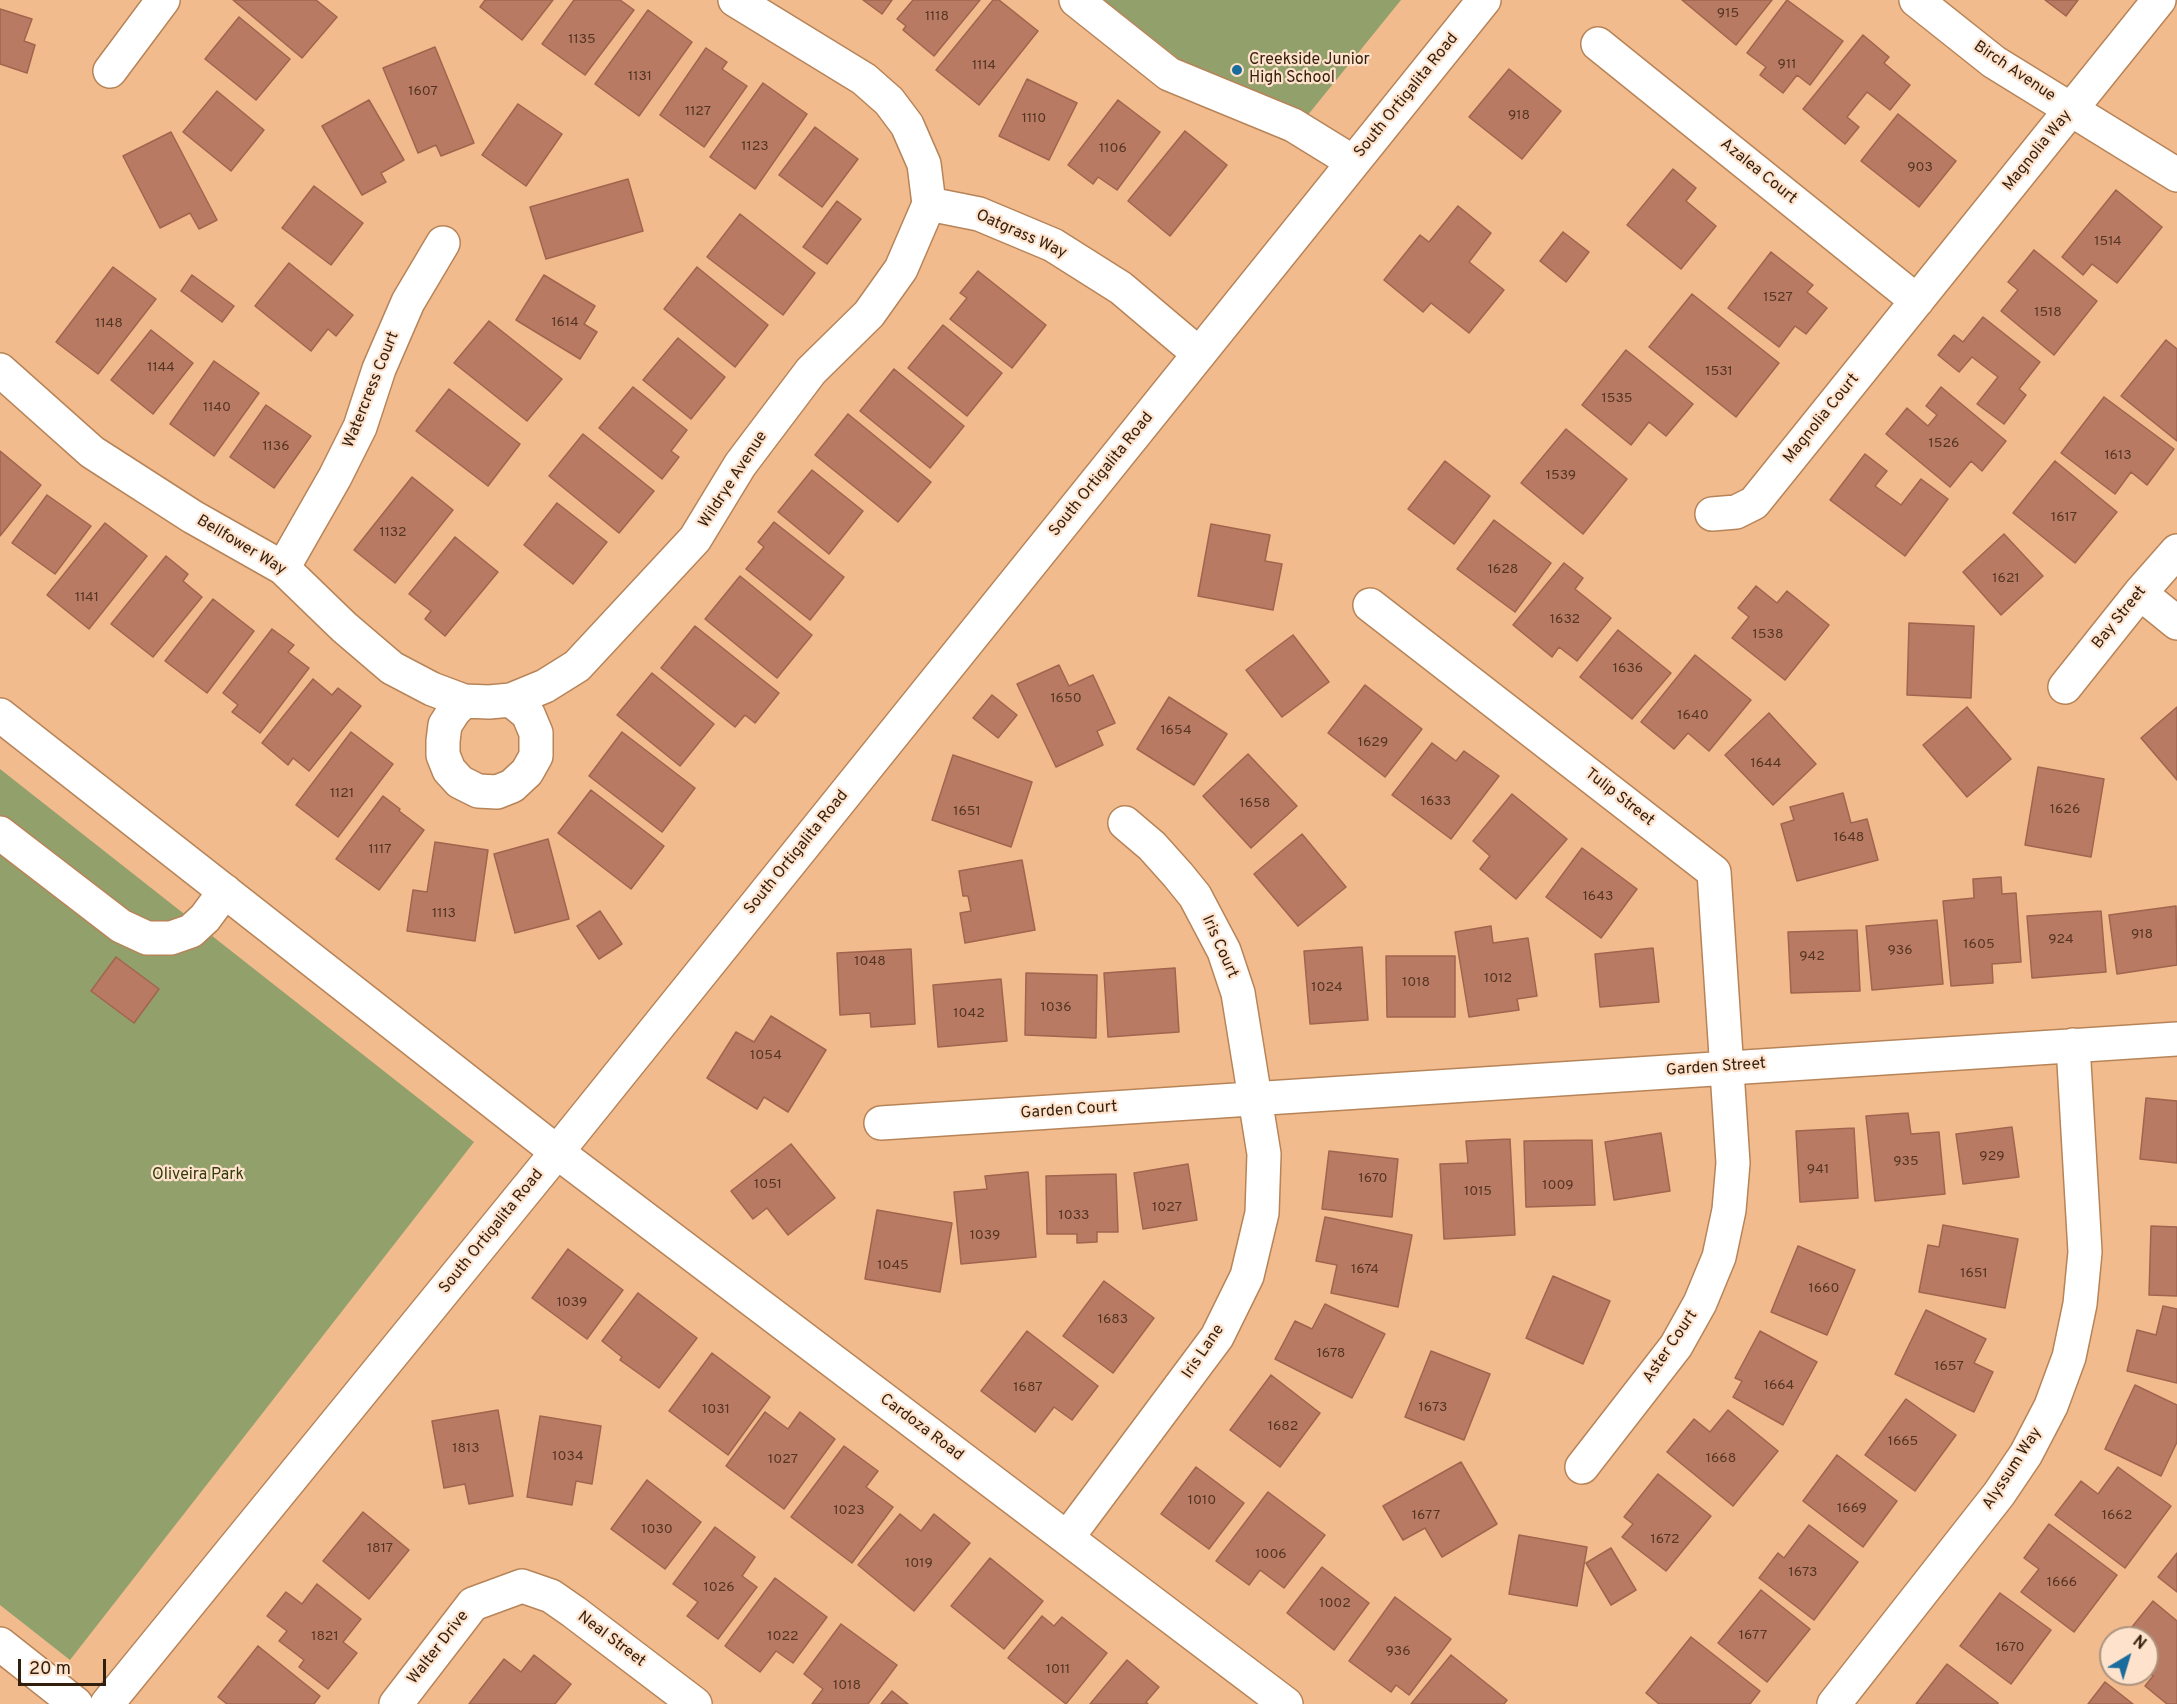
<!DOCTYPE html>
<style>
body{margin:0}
#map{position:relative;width:2177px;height:1704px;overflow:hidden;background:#f1bb8e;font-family:Overpass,sans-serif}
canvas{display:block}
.north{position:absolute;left:2099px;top:1626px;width:60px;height:60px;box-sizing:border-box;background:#fee2cc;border:2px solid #ac947f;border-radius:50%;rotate:38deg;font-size:16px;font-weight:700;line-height:24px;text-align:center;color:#321e0c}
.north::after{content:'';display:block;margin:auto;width:21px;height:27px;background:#1a6c9d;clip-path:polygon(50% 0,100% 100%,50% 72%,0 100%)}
.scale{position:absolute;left:18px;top:1659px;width:88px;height:27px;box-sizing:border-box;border:3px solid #321e0c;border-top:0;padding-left:8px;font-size:18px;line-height:21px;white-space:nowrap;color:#321e0c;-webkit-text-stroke:4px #fee2cc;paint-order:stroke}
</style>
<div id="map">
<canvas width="2177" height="1704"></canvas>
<div class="north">N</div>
<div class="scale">20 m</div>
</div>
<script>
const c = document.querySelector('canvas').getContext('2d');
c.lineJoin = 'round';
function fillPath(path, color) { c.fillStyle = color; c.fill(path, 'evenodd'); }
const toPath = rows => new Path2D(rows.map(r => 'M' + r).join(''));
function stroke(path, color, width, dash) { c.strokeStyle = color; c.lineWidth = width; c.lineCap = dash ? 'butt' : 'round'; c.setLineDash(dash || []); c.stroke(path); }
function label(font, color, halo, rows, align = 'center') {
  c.font = font + ' Overpass,sans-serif'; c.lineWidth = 4.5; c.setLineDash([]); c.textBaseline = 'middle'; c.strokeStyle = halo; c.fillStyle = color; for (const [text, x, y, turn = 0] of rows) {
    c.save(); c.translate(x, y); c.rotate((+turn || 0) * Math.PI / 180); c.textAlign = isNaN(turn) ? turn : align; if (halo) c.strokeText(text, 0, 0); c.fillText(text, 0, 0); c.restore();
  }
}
fillPath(toPath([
 [1104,0,1401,0,1307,116,1180,60],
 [0,769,474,1142,70,1660,0,1605]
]), '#92a06c');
const building = toPath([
 [233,0,316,0,337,17,302,58,233,0],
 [485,0,553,0,522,40,480,7,485,0],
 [574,0,620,0,634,10,585,75,542,44,574,0],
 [863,0,892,0,882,14,863,0],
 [913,0,980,0,934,56,903,30,906,26,897,19,913,0],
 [993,0,999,0,1038,31,979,105,936,70,993,0],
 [1682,0,1772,0,1736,45,1682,0],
 [1787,0,1843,41,1810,85,1797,75,1783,93,1760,75,1766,67,1747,53,1787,0],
 [2045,0,2078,0,2066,16,2045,0],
 [0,9,32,19,24,41,35,45,27,73,0,64,0,9],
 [648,10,692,42,639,116,595,84,648,10],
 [239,17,290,59,256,100,205,59,239,17],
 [1863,35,1889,57,1884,63,1910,85,1890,110,1867,92,1847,117,1859,127,1845,144,1803,109,1863,35],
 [435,47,474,143,441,156,436,145,418,153,383,68,435,47],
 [706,48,727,62,722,69,747,86,704,147,660,115,706,48],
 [1509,69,1561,111,1522,159,1469,117,1509,69],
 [1027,79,1077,103,1049,160,999,136,1027,79],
 [763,83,807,114,755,189,710,157,763,83],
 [217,91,264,130,231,171,183,132,217,91],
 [369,100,404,160,381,173,386,182,362,195,322,126,369,100],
 [1118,100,1160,132,1117,190,1098,177,1093,184,1068,165,1118,100],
 [518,104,562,134,526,186,482,155,518,104],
 [1898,114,1956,161,1919,207,1861,161,1898,114],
 [815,127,858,159,822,207,779,175,815,127],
 [1185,131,1227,165,1170,236,1128,201,1185,131],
 [171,132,217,220,199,229,190,213,160,228,123,156,171,132],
 [1673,169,1696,188,1686,201,1716,226,1681,269,1627,225,1673,169],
 [628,179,643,231,546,259,530,207,628,179],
 [314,186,363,223,331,265,282,228,314,186],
 [2116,190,2162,227,2117,283,2092,264,2083,275,2062,257,2116,190],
 [837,201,861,219,827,264,803,247,837,201],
 [1458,206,1491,233,1469,262,1504,290,1469,333,1431,303,1423,312,1384,280,1420,235,1429,242,1458,206],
 [740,214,815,273,783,315,707,257,740,214],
 [1563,232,1589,252,1566,282,1540,261,1563,232],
 [2034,250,2097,301,2054,355,2001,311,2018,290,2008,282,2034,250],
 [1771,252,1813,285,1807,292,1827,308,1806,334,1795,326,1779,347,1728,308,1771,252],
 [289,263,353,315,336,336,328,329,311,351,255,306,289,263],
 [113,267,156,299,98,374,56,342,113,267],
 [697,267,768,325,735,367,664,309,697,267],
 [978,271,1046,325,1012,368,950,319,967,298,960,293,978,271],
 [192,275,234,306,222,322,181,291,192,275],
 [544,275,595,306,584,324,597,332,580,359,516,320,544,275],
 [1692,294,1779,363,1736,417,1649,347,1692,294],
 [1983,317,2040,362,2019,389,2026,395,2004,424,1977,404,1998,377,1972,357,1959,372,1938,355,1954,335,1963,342,1983,317],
 [489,321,562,379,527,421,454,363,489,321],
 [943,325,1002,373,967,416,908,368,943,325],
 [151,330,193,363,153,414,111,380,151,330],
 [678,338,725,377,691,419,643,380,678,338],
 [2166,340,2177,349,2177,441,2121,396,2166,340],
 [1626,350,1693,404,1666,436,1649,422,1631,445,1582,405,1626,350],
 [214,361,259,393,214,456,170,424,214,361],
 [894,369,964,426,930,468,860,411,894,369],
 [633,387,687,430,671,451,679,457,662,479,599,428,633,387],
 [1941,387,2006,441,1982,471,1971,461,1950,487,1886,434,1907,408,1928,426,1937,415,1926,406,1941,387],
 [449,389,520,444,488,486,416,431,449,389],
 [2104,397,2174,449,2147,485,2131,472,2115,494,2061,453,2104,397],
 [266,405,311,436,274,488,230,457,266,405],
 [848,414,931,482,898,522,815,455,848,414],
 [1566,429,1627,479,1583,534,1521,483,1566,429],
 [583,434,654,491,619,533,549,476,583,434],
 [0,451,41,485,0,536,0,451],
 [1865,454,1887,471,1875,486,1901,505,1921,479,1948,499,1905,556,1830,500,1865,454],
 [1445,461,1490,496,1454,544,1408,509,1445,461],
 [2055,461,2117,512,2075,563,2013,513,2055,461],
 [812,470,863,511,829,554,778,512,812,470],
 [412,477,453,510,395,583,354,550,412,477],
 [47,495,91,526,55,574,12,543,47,495],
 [557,503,607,542,573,584,524,545,557,503],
 [1494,520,1551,563,1515,612,1457,569,1494,520],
 [774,522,844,577,810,620,746,569,764,547,758,542,774,522],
 [105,523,147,556,89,629,47,595,105,523],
 [1211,524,1270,535,1265,561,1282,564,1273,610,1198,596,1211,524],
 [2004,534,2043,576,2001,615,1963,572,2004,534],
 [455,537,498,572,445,636,425,619,431,611,409,594,455,537],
 [166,556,188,574,183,581,202,597,153,657,111,624,166,556],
 [1564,563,1583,578,1575,589,1611,618,1577,661,1559,647,1552,657,1513,625,1564,563],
 [740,576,812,635,777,678,705,619,740,576],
 [1756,586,1777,603,1787,591,1829,625,1785,680,1732,638,1749,617,1738,608,1756,586],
 [213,599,254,631,207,693,165,661,213,599],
 [1909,623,1974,626,1971,698,1907,695,1909,623],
 [695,626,779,693,755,723,745,715,735,727,661,668,695,626],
 [272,629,294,645,288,652,309,668,260,733,232,712,238,705,223,693,272,629],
 [1618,630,1671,673,1632,719,1580,677,1618,630],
 [1293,635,1329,682,1282,717,1246,670,1293,635],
 [1695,655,1751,700,1709,751,1688,733,1674,749,1641,722,1695,655],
 [1059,665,1069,686,1093,675,1115,723,1097,731,1103,745,1056,767,1017,684,1059,665],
 [652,673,714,724,680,766,617,715,652,673],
 [313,679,332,695,338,688,361,706,309,771,293,758,288,765,262,743,313,679],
 [1365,685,1422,729,1385,777,1328,733,1365,685],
 [992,695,1017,715,998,738,973,718,992,695],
 [1169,697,1227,734,1194,785,1137,749,1169,697],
 [1967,707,2011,759,1967,797,1923,745,1967,707],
 [2177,707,2177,780,2141,738,2177,707],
 [1769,713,1816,764,1773,805,1725,755,1769,713],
 [351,732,393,764,338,837,296,805,351,732],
 [622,732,695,788,662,832,589,776,622,732],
 [1432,743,1456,761,1464,751,1499,776,1451,839,1392,795,1432,743],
 [1248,754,1297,806,1251,848,1203,796,1248,754],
 [953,755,1032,782,1011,847,932,820,953,755],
 [2038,767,2104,779,2091,857,2025,845,2038,767],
 [591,790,664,846,631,889,558,833,591,790],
 [1843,793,1851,823,1867,819,1878,860,1797,881,1781,824,1794,820,1790,807,1843,793],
 [1512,794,1567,839,1516,899,1480,869,1490,856,1473,841,1512,794],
 [383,796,400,809,399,811,424,830,379,890,336,859,383,796],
 [1302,834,1346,887,1298,926,1254,874,1302,834],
 [548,839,569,919,515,933,494,854,548,839],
 [435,842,488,850,475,941,407,931,413,890,427,892,435,842],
 [1582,848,1637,889,1601,938,1546,897,1582,848],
 [1022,860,1035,930,965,943,960,913,971,911,968,896,963,896,959,871,1022,860],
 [2001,877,2002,894,2016,893,2021,962,1992,964,1993,983,1951,986,1943,901,1974,898,1973,879,2001,877],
 [2176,906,2177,965,2117,974,2109,915,2176,906],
 [600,911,622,944,599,959,577,926,600,911],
 [2101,911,2106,972,2032,978,2027,916,2101,911],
 [1937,920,1943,984,1872,990,1866,926,1937,920],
 [1491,926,1493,943,1528,938,1537,996,1517,999,1519,1010,1469,1017,1455,932,1491,926],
 [1857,930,1860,991,1791,993,1788,932,1857,930],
 [1362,947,1368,1020,1310,1024,1304,951,1362,947],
 [1653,948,1659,1002,1600,1007,1595,954,1653,948],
 [911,949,915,1024,871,1027,870,1013,840,1015,837,953,911,949],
 [1386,956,1455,956,1455,1017,1387,1017,1386,956],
 [116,957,159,989,134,1023,91,991,116,957],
 [1175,968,1179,1032,1108,1037,1104,973,1175,968],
 [1026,973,1097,975,1096,1038,1025,1035,1026,973],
 [1001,979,1007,1041,938,1047,933,985,1001,979],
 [771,1016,826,1050,788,1112,764,1097,757,1109,707,1078,736,1032,754,1042,771,1016],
 [2146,1098,2177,1101,2177,1163,2140,1159,2146,1098],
 [1908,1113,1911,1134,1939,1132,1945,1194,1875,1201,1866,1116,1908,1113],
 [2012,1127,2019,1177,1963,1184,1956,1134,2012,1127],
 [1854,1128,1858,1198,1800,1202,1796,1131,1854,1128],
 [1661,1133,1670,1191,1614,1200,1605,1142,1661,1133],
 [1510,1139,1515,1235,1444,1239,1440,1164,1468,1163,1466,1141,1510,1139],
 [1592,1140,1595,1205,1526,1207,1524,1141,1592,1140],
 [791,1144,835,1198,788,1235,767,1208,753,1219,731,1191,791,1144],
 [1329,1151,1398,1159,1392,1217,1322,1209,1329,1151],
 [1188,1164,1197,1220,1143,1229,1134,1173,1188,1164],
 [1028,1172,1036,1257,961,1264,954,1192,987,1189,985,1176,1028,1172],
 [1116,1174,1118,1232,1097,1232,1097,1242,1077,1243,1077,1234,1047,1234,1046,1176,1116,1174],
 [877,1210,952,1223,940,1292,865,1279,877,1210],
 [1325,1217,1412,1235,1398,1307,1331,1293,1337,1265,1316,1261,1325,1217],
 [1943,1225,2018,1239,2005,1308,1919,1292,1928,1245,1939,1247,1943,1225],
 [2151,1226,2177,1227,2177,1296,2149,1295,2151,1226],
 [1798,1246,1855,1270,1827,1335,1771,1312,1798,1246],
 [568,1249,623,1290,587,1339,532,1298,568,1249],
 [1553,1276,1610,1301,1583,1364,1526,1338,1553,1276],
 [1104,1281,1154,1318,1113,1373,1063,1336,1104,1281],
 [638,1293,697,1338,659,1388,620,1360,622,1357,602,1341,638,1293],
 [1325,1304,1385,1334,1352,1398,1275,1359,1295,1321,1312,1329,1325,1304],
 [2163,1306,2177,1309,2177,1383,2127,1371,2137,1330,2156,1335,2163,1306],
 [1926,1310,1986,1339,1974,1363,1993,1372,1974,1412,1895,1374,1926,1310],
 [1027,1331,1098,1386,1072,1420,1054,1407,1035,1432,981,1391,1027,1331],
 [1760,1331,1817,1362,1783,1425,1733,1397,1742,1381,1735,1378,1760,1331],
 [1431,1351,1490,1374,1464,1440,1405,1417,1431,1351],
 [712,1353,770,1397,728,1455,669,1411,712,1353],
 [1271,1375,1320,1413,1280,1467,1230,1430,1271,1375],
 [2135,1385,2177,1405,2177,1442,2161,1476,2105,1449,2135,1385],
 [1906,1399,1956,1435,1915,1491,1865,1455,1906,1399],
 [498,1410,513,1496,469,1504,465,1484,444,1488,432,1421,498,1410],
 [1728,1410,1778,1451,1733,1506,1667,1452,1694,1419,1710,1432,1728,1410],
 [765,1412,788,1429,800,1412,835,1439,784,1509,726,1466,765,1412],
 [540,1416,601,1426,592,1484,576,1481,572,1505,527,1497,540,1416],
 [844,1446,878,1471,866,1487,893,1507,852,1563,791,1517,844,1446],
 [1837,1455,1897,1501,1863,1547,1803,1501,1837,1455],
 [1461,1462,1497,1524,1442,1557,1425,1528,1403,1540,1383,1506,1461,1462],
 [1196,1467,1244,1503,1209,1549,1161,1514,1196,1467],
 [2118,1467,2171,1506,2125,1568,2055,1515,2081,1481,2098,1494,2118,1467],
 [1658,1474,1711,1516,1666,1571,1622,1537,1633,1524,1624,1517,1658,1474],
 [647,1480,701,1522,665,1569,611,1529,647,1480],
 [1268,1492,1325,1535,1284,1588,1260,1570,1249,1585,1216,1561,1268,1492],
 [363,1512,409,1550,369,1599,323,1561,363,1512],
 [900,1514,921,1531,934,1514,970,1543,914,1611,858,1565,900,1514],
 [2049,1524,2117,1575,2074,1632,2021,1592,2039,1569,2024,1558,2049,1524],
 [1809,1525,1858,1562,1814,1620,1759,1578,1778,1553,1784,1558,1809,1525],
 [715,1527,755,1557,742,1576,757,1587,718,1639,687,1616,698,1602,673,1584,715,1527],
 [1519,1535,1587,1547,1577,1606,1509,1594,1519,1535],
 [1611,1548,1636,1590,1611,1605,1586,1563,1611,1548],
 [2177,1553,2177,1592,2158,1577,2177,1553],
 [990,1558,1043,1601,1004,1649,951,1606,990,1558],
 [1322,1567,1369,1603,1334,1650,1287,1613,1322,1567],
 [775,1578,827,1617,793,1663,776,1651,760,1672,725,1646,775,1578],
 [317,1584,361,1619,343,1642,357,1653,328,1689,299,1667,304,1660,279,1641,287,1631,267,1616,286,1592,302,1604,317,1584],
 [1761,1590,1810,1629,1767,1682,1718,1643,1761,1590],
 [2000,1593,2051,1630,2011,1684,1960,1646,2000,1593],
 [1395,1597,1451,1639,1409,1695,1396,1685,1391,1692,1349,1661,1395,1597],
 [2153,1601,2177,1621,2177,1704,2167,1704,2145,1686,2153,1676,2147,1672,2147,1638,2123,1638,2153,1601],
 [1042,1616,1054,1626,1062,1617,1107,1653,1066,1704,1008,1658,1042,1616],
 [841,1624,897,1665,868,1704,812,1704,823,1689,804,1674,841,1624],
 [1691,1637,1760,1691,1750,1704,1659,1704,1646,1693,1691,1637],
 [258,1646,320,1696,314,1704,227,1704,218,1697,258,1646],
 [534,1655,571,1684,555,1704,469,1704,504,1659,521,1672,534,1655],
 [1451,1655,1507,1700,1504,1704,1411,1704,1451,1655],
 [1127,1660,1159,1687,1146,1702,1148,1704,1090,1704,1127,1660],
 [1947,1664,1998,1703,1998,1704,1916,1704,1947,1664],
 [2105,1682,2133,1704,2088,1704,2105,1682],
 [892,1691,908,1704,881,1704,892,1691]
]);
fillPath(building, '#b97a63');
stroke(building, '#a1644d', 1.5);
const minor = toPath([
 [735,0,864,79,889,101,907,125,924,164,929,204],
 [1076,0,1169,74,1293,125,1353,162],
 [1916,0,1994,62,2177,175],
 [1598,44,1917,301],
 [110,71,163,0],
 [929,204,979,214,1053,245,1121,288,1199,354],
 [0,370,92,452,193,517,283,568,344,627,392,668,432,689,464,701,489,702,511,700,545,686,577,666,695,539,740,465,811,371,869,314,901,269,929,204],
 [1712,514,1736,512,1754,503,2159,0],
 [283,568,335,477,360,427,379,369,408,302,443,243],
 [2140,593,2177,623],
 [1370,605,1714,872,1733,1163,1729,1210,1719,1257,1700,1303,1676,1346,1582,1467],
 [2065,687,2140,593,2177,551],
 [464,701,454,711,445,725,443,741,443,755,449,770,460,782,478,791,497,792,512,786,527,772,536,756,536,733,528,714,511,700],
 [0,715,557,1152,1286,1704],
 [0,833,121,926,147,938,171,938,191,931,205,918,225,891],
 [881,1123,2177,1039],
 [1067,1538,1217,1337,1247,1276,1262,1213,1264,1154,1238,993,1224,951,1195,896,1178,875,1152,846,1125,823],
 [0,1644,76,1704],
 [107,1704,557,1152,1484,0],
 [396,1704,473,1604,522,1586,551,1596,574,1612,695,1704],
 [1834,1704,1999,1494,2026,1454,2051,1406,2069,1357,2080,1304,2085,1252,2073,1045]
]);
stroke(minor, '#b78458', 36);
stroke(minor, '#fff', 33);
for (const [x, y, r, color] of [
 [1237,70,6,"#1a6c9d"]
]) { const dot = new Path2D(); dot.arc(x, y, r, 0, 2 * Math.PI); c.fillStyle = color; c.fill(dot); stroke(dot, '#fee2cc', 2); }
label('14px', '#543522', null, [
 ["915",1728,14],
 ["1118",937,17],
 ["1135",582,40],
 ["911",1787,65],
 ["1114",984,66],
 ["1131",640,77],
 ["1607",423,92],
 ["1127",698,112],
 ["918",1519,116],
 ["1110",1034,119],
 ["1123",755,147],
 ["1106",1113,149],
 ["903",1920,168],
 ["1514",2108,242],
 ["1527",1778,298],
 ["1518",2048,313],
 ["1614",565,323],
 ["1148",109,324],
 ["1144",161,368],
 ["1531",1719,372],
 ["1535",1617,399],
 ["1140",217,408],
 ["1526",1944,444],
 ["1136",276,447],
 ["1613",2118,456],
 ["1539",1561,476],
 ["1617",2064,518],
 ["1132",393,533],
 ["1628",1503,570],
 ["1621",2006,579],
 ["1141",87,598],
 ["1632",1565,620],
 ["1538",1768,635],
 ["1636",1628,669],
 ["1650",1066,699],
 ["1640",1693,716],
 ["1654",1176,731],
 ["1629",1373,743],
 ["1644",1766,764],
 ["1121",342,794],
 ["1633",1436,802],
 ["1658",1255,804],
 ["1626",2065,810],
 ["1651",967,812],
 ["1648",1849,838],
 ["1117",380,850],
 ["1643",1598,897],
 ["1113",444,914],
 ["918",2142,935],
 ["924",2061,940],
 ["1605",1979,945],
 ["936",1900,951],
 ["942",1812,957],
 ["1048",870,962],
 ["1012",1498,979],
 ["1018",1416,983],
 ["1024",1327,988],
 ["1036",1056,1008],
 ["1042",969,1014],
 ["1054",766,1056],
 ["929",1992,1157],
 ["935",1906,1162],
 ["941",1818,1170],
 ["1670",1373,1179],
 ["1051",768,1185],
 ["1009",1558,1186],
 ["1015",1478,1192],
 ["1027",1167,1208],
 ["1033",1074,1216],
 ["1039",985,1236],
 ["1045",893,1266],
 ["1674",1365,1270],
 ["1651",1974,1274],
 ["1660",1824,1289],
 ["1039",572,1303],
 ["1683",1113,1320],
 ["1678",1331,1354],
 ["1657",1949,1367],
 ["1664",1779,1386],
 ["1687",1028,1388],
 ["1673",1433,1408],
 ["1031",716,1410],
 ["1682",1283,1427],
 ["1665",1903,1442],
 ["1813",466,1449],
 ["1034",568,1457],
 ["1668",1721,1459],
 ["1027",783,1460],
 ["1010",1202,1501],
 ["1669",1852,1509],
 ["1023",849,1511],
 ["1677",1426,1516],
 ["1662",2117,1516],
 ["1030",657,1530],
 ["1672",1665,1540],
 ["1817",380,1549],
 ["1006",1271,1555],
 ["1019",919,1564],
 ["1673",1803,1573],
 ["1666",2062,1583],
 ["1026",719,1588],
 ["1002",1335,1604],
 ["1677",1753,1636],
 ["1821",325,1637],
 ["1022",783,1637],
 ["1670",2010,1648],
 ["936",1398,1652],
 ["1011",1058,1670],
 ["1018",847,1686]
]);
label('16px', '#321e0c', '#fee2cc', [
 ["Creekside Junior",1249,61],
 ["High School",1249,79]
], 'left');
label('16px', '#321e0c', '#fee2cc', [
 ["Birch Avenue",2014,72,34],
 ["South Ortigalita Road",1407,96,-51],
 ["Magnolia Way",2038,151,-51],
 ["Azalea Court",1758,172,39],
 ["Oatgrass Way",1021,235,24],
 ["Watercress Court",372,390,-68],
 ["Magnolia Court",1822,419,-51],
 ["South Ortigalita Road",1102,475,-51],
 ["Wildrye Avenue",734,480,-57],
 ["Bellfower Way",241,546,31],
 ["Bay Street",2120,618,-51],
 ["Tulip Street",1619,798,38],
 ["South Ortigalita Road",797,853,-51],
 ["Iris Court",1219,947,66],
 ["Garden Street",1716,1068,-4],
 ["Garden Court",1069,1111,-4],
 ["South Ortigalita Road",492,1232,-51],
 ["Aster Court",1671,1347,-56],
 ["Iris Lane",1204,1352,-56],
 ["Cardoza Road",921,1428,37],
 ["Alyssum Way",2013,1469,-57],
 ["Neal Street",611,1640,37],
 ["Walter Drive",439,1648,-52]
]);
label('16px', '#313b0c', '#fee2cc', [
 ["Oliveira Park",198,1176]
]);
</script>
